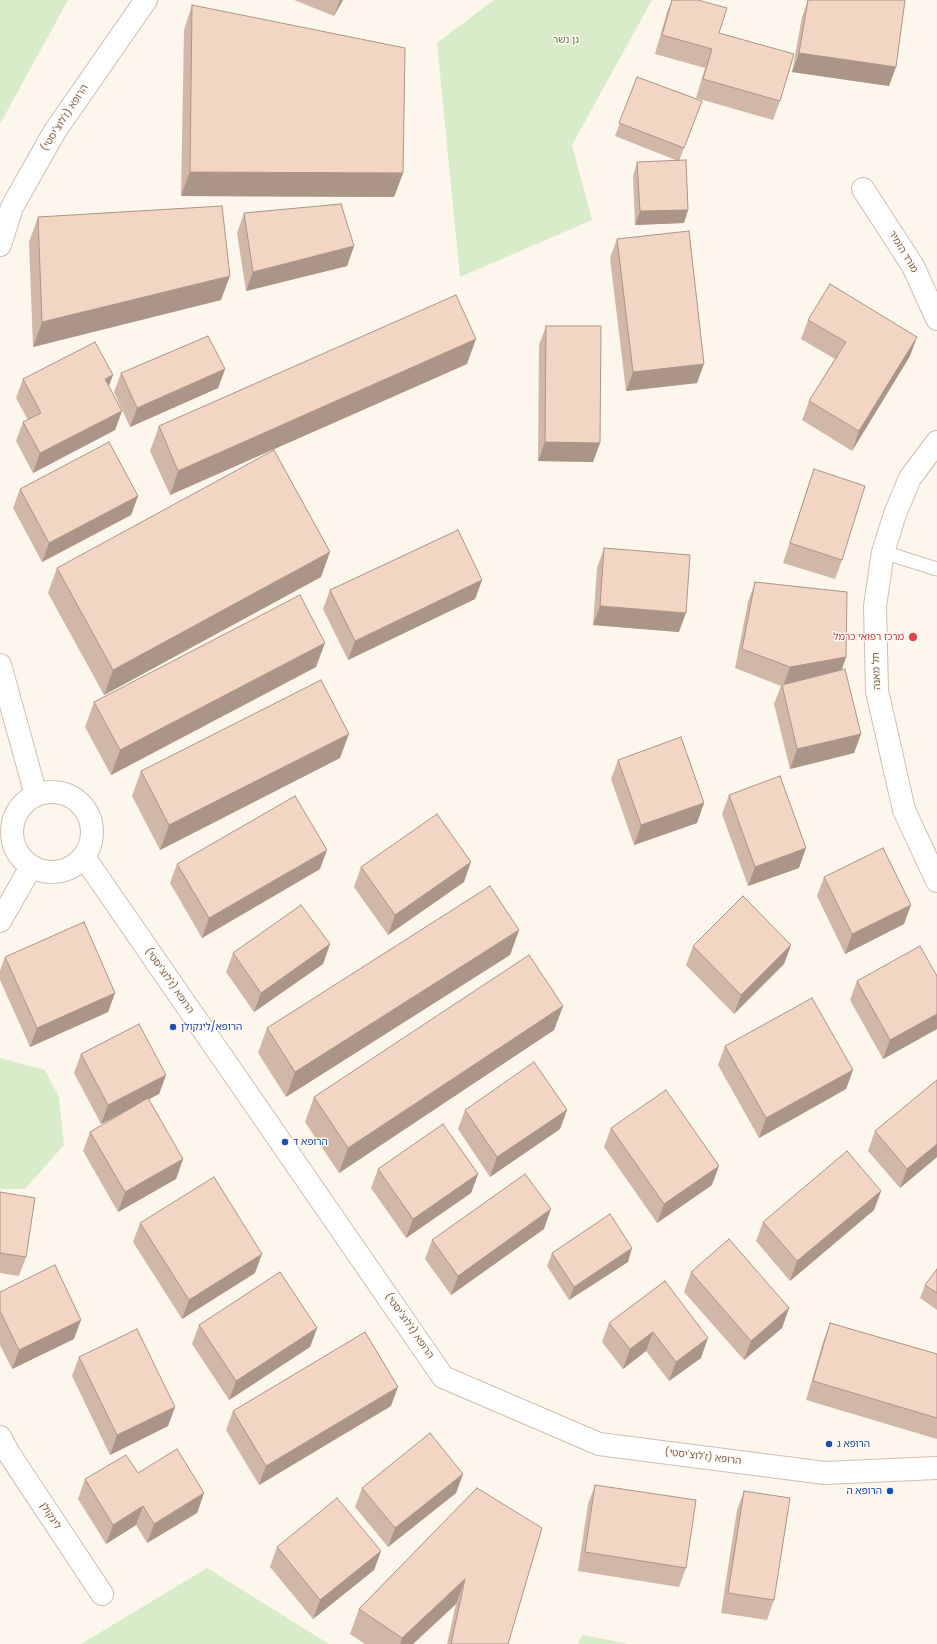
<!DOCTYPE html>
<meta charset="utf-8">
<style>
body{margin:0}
canvas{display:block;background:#fdf6ec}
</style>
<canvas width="937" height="1644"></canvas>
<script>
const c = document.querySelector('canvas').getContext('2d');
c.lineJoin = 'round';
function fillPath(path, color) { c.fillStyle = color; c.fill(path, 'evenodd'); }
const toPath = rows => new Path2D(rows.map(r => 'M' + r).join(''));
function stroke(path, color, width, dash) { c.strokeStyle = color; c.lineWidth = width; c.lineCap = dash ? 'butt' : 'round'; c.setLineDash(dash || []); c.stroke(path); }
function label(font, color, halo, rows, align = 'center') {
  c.font = font + ' Poppins,"Noto Sans Hebrew",sans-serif'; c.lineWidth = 3; c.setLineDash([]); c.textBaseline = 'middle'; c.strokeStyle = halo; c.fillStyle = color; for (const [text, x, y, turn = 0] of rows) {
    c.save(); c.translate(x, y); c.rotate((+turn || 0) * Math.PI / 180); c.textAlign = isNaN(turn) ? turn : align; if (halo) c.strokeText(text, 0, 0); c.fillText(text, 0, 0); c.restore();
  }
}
fillPath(toPath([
 [0,0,68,0,0,124],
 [494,0,652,0,572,145,592,220,460,277,437,43],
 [0,1058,45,1070,59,1097,64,1145,25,1189,0,1189],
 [207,1568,329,1644,81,1644],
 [583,1635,629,1644,577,1644]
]), '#d8ecc9');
const service = toPath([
 [883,552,937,569]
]);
const minor = toPath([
 [863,189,913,266,937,319],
 [0,245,12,207,55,131,146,0],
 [937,442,910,478,895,514,883,552,875,606,877,691,904,810,937,881],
 [0,665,36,795],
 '12 832a40 40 0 1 1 80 0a40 40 0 1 1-80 0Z',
 [84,857,443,1377,599,1444,825,1473,937,1468],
 [0,921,31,867],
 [0,1437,10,1455,102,1594]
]);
stroke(service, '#d1beb0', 15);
stroke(minor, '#d1beb0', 24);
stroke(service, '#fff', 13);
stroke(minor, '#fff', 22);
fillPath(toPath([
 [294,0,343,0,334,16],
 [672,0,698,0,719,33,780,101,773,120,696,98,705,68,655,54,667,12],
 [808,0,905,0,889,86,792,72,802,17],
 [192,5,403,173,394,197,181,196,184,30],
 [637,77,702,101,679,161,688,210,684,223,635,225,633,176,637,162,678,161,615,136],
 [244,213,354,246,347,266,246,291,237,233],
 [38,217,221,300,33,347,29,242],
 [617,239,697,383,626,391,610,258],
 [808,320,910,356,852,451,802,420,809,401,835,359,801,339],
 [546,326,600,443,593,462,538,461,539,345],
 [467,364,170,495,150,451,159,426],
 [225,369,218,388,130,427,114,392,121,373],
 [23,379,109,387,122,411,115,430,33,473,16,441,23,422,28,420,16,398],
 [814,469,842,560,835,579,783,563,807,489],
 [20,489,138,496,131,515,42,562,13,508],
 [604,548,679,632,593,625,597,568],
 [57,568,321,577,104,695,48,593],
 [482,580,475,599,348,660,323,609,330,590],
 [755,582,846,657,842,670,861,734,854,753,790,769,774,704,781,686,735,668,748,602],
 [316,667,111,775,85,727,94,702],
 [340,758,160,850,132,796,141,771],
 [618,760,704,803,697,823,634,845,611,779],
 [729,795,799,868,748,886,722,814],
 [177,864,320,869,202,938,170,883],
 [361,867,464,882,388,935,354,887],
 [824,877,904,924,845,954,817,896],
 [519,930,510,955,286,1097,258,1053,267,1028],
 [330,944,323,964,254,1012,226,972,233,953],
 [791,945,784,964,734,1014,686,965,693,946],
 [5,957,115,993,108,1012,30,1047,0,980,0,971],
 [937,976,937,1029,883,1059,850,1000,857,981],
 [563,1006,554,1030,339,1173,305,1122,314,1097],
 [725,1046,853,1070,846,1089,759,1138,718,1065],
 [81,1054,166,1075,159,1094,148,1099,183,1159,176,1179,118,1212,83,1151,90,1132,131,1108,101,1124,74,1073],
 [937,1080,937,1157,900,1188,868,1151,875,1131],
 [465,1110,567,1110,560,1129,490,1177,458,1129],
 [611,1128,712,1185,657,1223,604,1147],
 [378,1169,478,1174,471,1193,406,1238,371,1188],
 [881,1191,874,1210,790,1281,756,1241,763,1222],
 [0,1192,26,1257,19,1276,0,1273],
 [140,1223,255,1273,182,1319,133,1242],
 [544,1229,451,1295,425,1259,432,1240],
 [552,1253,628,1262,569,1300,547,1266],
 [937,1269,937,1310,920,1298,925,1285],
 [691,1272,789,1308,782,1328,744,1360,684,1292],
 [665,1281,701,1358,669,1381,646,1351,623,1369,602,1342,609,1323],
 [0,1292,74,1339,12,1369,0,1345],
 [830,1323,937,1354,937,1439,806,1400,823,1342],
 [199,1325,317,1328,310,1347,229,1400,192,1344],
 [79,1357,175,1407,168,1426,110,1455,72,1376],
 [391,1406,259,1485,226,1430,233,1411],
 [138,1473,204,1493,197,1513,147,1543,136,1525,106,1544,78,1499,85,1479],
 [463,1474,456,1493,388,1547,355,1507,362,1488],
 [595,1485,686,1568,679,1587,578,1571,588,1504],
 [477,1488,508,1644,447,1644,456,1604,413,1644,365,1644,350,1634,359,1609],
 [744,1491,774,1600,767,1620,721,1613,737,1510],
 [277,1547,381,1551,374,1570,313,1619,270,1567]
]), '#d1b7a8');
fillPath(toPath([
 [340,0,343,0,334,16],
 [799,53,896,67,889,86,792,72],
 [190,172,403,173,394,197,181,196],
 [688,210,684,223,635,225,640,211],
 [354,246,347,266,246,291,253,272],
 [230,276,221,300,33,347,42,322],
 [917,337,910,356,852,451,859,431],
 [476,339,467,364,170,495,178,471],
 [704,364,697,383,626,391,633,372],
 [225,369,218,388,130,427,137,408],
 [113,375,106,394,105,379],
 [122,411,115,430,33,473,40,453],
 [545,442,600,443,593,462,538,461],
 [138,496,131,515,42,562,49,543],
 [330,552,321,577,104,695,113,670],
 [482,580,475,599,348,660,355,641],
 [600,606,686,613,679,632,593,625],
 [325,643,316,667,111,775,120,750],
 [846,657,839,677,783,687,790,667],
 [349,734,340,758,160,850,169,825],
 [861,734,854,753,790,769,797,749],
 [704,803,697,823,634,845,641,825],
 [806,848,799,868,748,886,755,867],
 [327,850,320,869,202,938,209,918],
 [471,862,464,882,388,935,395,915],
 [911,905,904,924,845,954,852,934],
 [519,930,510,955,286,1097,295,1072],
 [330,944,323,964,254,1012,261,993],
 [791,945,784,964,734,1014,741,995],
 [115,993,108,1012,30,1047,37,1028],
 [563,1006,554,1030,339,1173,348,1148],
 [937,1014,937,1029,883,1059,890,1040],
 [853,1070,846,1089,759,1138,766,1118],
 [166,1075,159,1094,101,1124,108,1105],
 [567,1110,560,1129,490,1177,497,1157],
 [937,1144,937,1157,900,1188,907,1169],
 [183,1159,176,1179,118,1212,125,1192],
 [719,1166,712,1185,657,1223,664,1204],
 [478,1174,471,1193,406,1238,413,1219],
 [881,1191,874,1210,790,1281,797,1261],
 [551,1209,544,1229,451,1295,458,1276],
 [632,1248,628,1262,569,1300,574,1287],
 [262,1254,255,1273,182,1319,189,1300],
 [789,1308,782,1328,744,1360,751,1341],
 [81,1320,74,1339,12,1369,19,1350],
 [317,1328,310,1347,229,1400,236,1381],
 [653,1332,646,1351,623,1369,630,1349],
 [708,1338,701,1358,669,1381,676,1362],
 [398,1387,391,1406,259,1485,266,1466],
 [175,1407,168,1426,110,1455,117,1435],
 [463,1474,456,1493,388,1547,395,1528],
 [204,1493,197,1513,147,1543,154,1524],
 [143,1506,136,1525,106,1544,113,1525],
 [381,1551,374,1570,313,1619,320,1600],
 [465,1579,456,1604,413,1644,400,1644,402,1638]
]), '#aa9588');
const building = toPath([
 [672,0,698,0,727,8,719,33,794,54,780,101,703,79,712,49,662,35,672,0],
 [808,0,905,0,896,67,799,53,808,0],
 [192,5,405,48,403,173,190,172,192,5],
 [637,77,702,101,684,148,619,123,637,77],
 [686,160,688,210,640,211,637,162,686,160],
 [341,204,354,246,253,272,244,213,341,204],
 [222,206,230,276,42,322,38,217,222,206],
 [689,231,704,364,633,372,617,239,689,231],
 [830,284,917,337,859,431,809,401,846,342,808,320,830,284],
 [456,295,476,339,178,471,159,426,456,295],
 [546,326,601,326,600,443,545,442,546,326],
 [208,336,225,369,137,408,121,373,208,336],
 [95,342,113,375,105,379,122,411,40,453,23,422,41,413,23,379,95,342],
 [109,442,138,496,49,543,20,489,109,442],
 [274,450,330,552,113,670,57,568,274,450],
 [814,469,865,486,842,560,790,543,814,469],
 [458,530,482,580,355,641,330,590,458,530],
 [604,548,690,555,686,613,600,606,604,548],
 [755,582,847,592,846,657,790,667,742,649,755,582],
 [300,595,325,643,120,750,94,702,300,595],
 [845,669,861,734,797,749,782,685,845,669],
 [321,680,349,734,169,825,141,771,321,680],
 [681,737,704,803,641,825,618,760,681,737],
 [780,776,806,848,755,867,729,795,780,776],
 [295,796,327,850,209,918,177,864,295,796],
 [437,814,471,862,395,915,361,867,437,814],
 [883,848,911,905,852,934,824,877,883,848],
 [490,886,519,930,295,1072,267,1028,490,886],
 [743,896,791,945,741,995,693,946,743,896],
 [301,905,330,944,261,993,233,953,301,905],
 [84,922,115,993,37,1028,5,957,84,922],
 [920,946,937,976,937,1014,890,1040,857,981,920,946],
 [529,955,563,1006,348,1148,314,1097,529,955],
 [812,998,853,1070,766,1118,725,1046,812,998],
 [139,1024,166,1075,108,1105,81,1054,139,1024],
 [534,1062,567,1110,497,1157,465,1110,534,1062],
 [937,1080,937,1144,907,1169,875,1131,937,1080],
 [666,1090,719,1166,664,1204,611,1128,666,1090],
 [148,1098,183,1159,125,1192,90,1132,148,1098],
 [443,1124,478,1174,413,1219,378,1169,443,1124],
 [847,1151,881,1191,797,1261,763,1222,847,1151],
 [525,1174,551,1209,458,1276,432,1240,525,1174],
 [214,1177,262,1254,189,1300,140,1223,214,1177],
 [0,1192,35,1198,26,1257,0,1253,0,1192],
 [610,1214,632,1248,574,1287,552,1253,610,1214],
 [729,1239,789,1308,751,1341,691,1272,729,1239],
 [55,1265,81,1320,19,1350,0,1311,0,1292,55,1265],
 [937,1269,937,1293,925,1285,937,1269],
 [280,1272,317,1328,236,1381,199,1325,280,1272],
 [665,1281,708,1338,676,1362,653,1332,630,1349,609,1323,665,1281],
 [830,1323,937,1354,937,1418,813,1381,830,1323],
 [137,1329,175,1407,117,1435,79,1357,137,1329],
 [365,1332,398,1387,266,1466,233,1411,365,1332],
 [430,1433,463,1474,395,1528,362,1488,430,1433],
 [177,1449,204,1493,154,1524,143,1506,113,1525,85,1479,126,1455,138,1473,177,1449],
 [595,1485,696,1500,686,1568,585,1552,595,1485],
 [477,1488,542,1528,508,1644,451,1644,465,1579,402,1638,359,1609,477,1488],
 [744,1491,790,1498,774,1600,728,1593,744,1491],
 [337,1498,381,1551,320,1600,277,1547,337,1498]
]);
fillPath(building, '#f3d5c3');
stroke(building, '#aa9588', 1);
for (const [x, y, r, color] of [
 [913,637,5,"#e0444e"],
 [173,1027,4,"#1a4fb4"],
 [285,1142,4,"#1a4fb4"],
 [829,1444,4,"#1a4fb4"],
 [890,1491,4,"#1a4fb4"]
]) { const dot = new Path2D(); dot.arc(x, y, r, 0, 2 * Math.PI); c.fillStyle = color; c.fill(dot); stroke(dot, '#fffaf3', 1.5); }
label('10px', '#537a41', '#fffaf3', [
 ["גן נשר",566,40]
]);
label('10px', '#7a5c4d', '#fffaf3', [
 ["הרופא (ז'לוצ'יסטי)",65,118,-57],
 ["מורד הזמיר",903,252,59],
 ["תל מאנה",877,671,-92],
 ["הרופא (ז'לוצ'יסטי)",169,981,55],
 ["הרופא (ז'לוצ'יסטי)",409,1326,55],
 ["הרופא (ז'לוצ'יסטי)",703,1457,7],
 ["לינקולן",50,1516,57]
]);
label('10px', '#be3a42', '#fffaf3', [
 ["מרכז רפואי כרמל",904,637]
], 'right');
label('10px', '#164399', '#fffaf3', [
 ["הרופא/לינקולן",181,1027],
 ["הרופא ד",293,1142],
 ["הרופא ג",837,1444],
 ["הרופא ה",882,1491,"right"]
], 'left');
</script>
